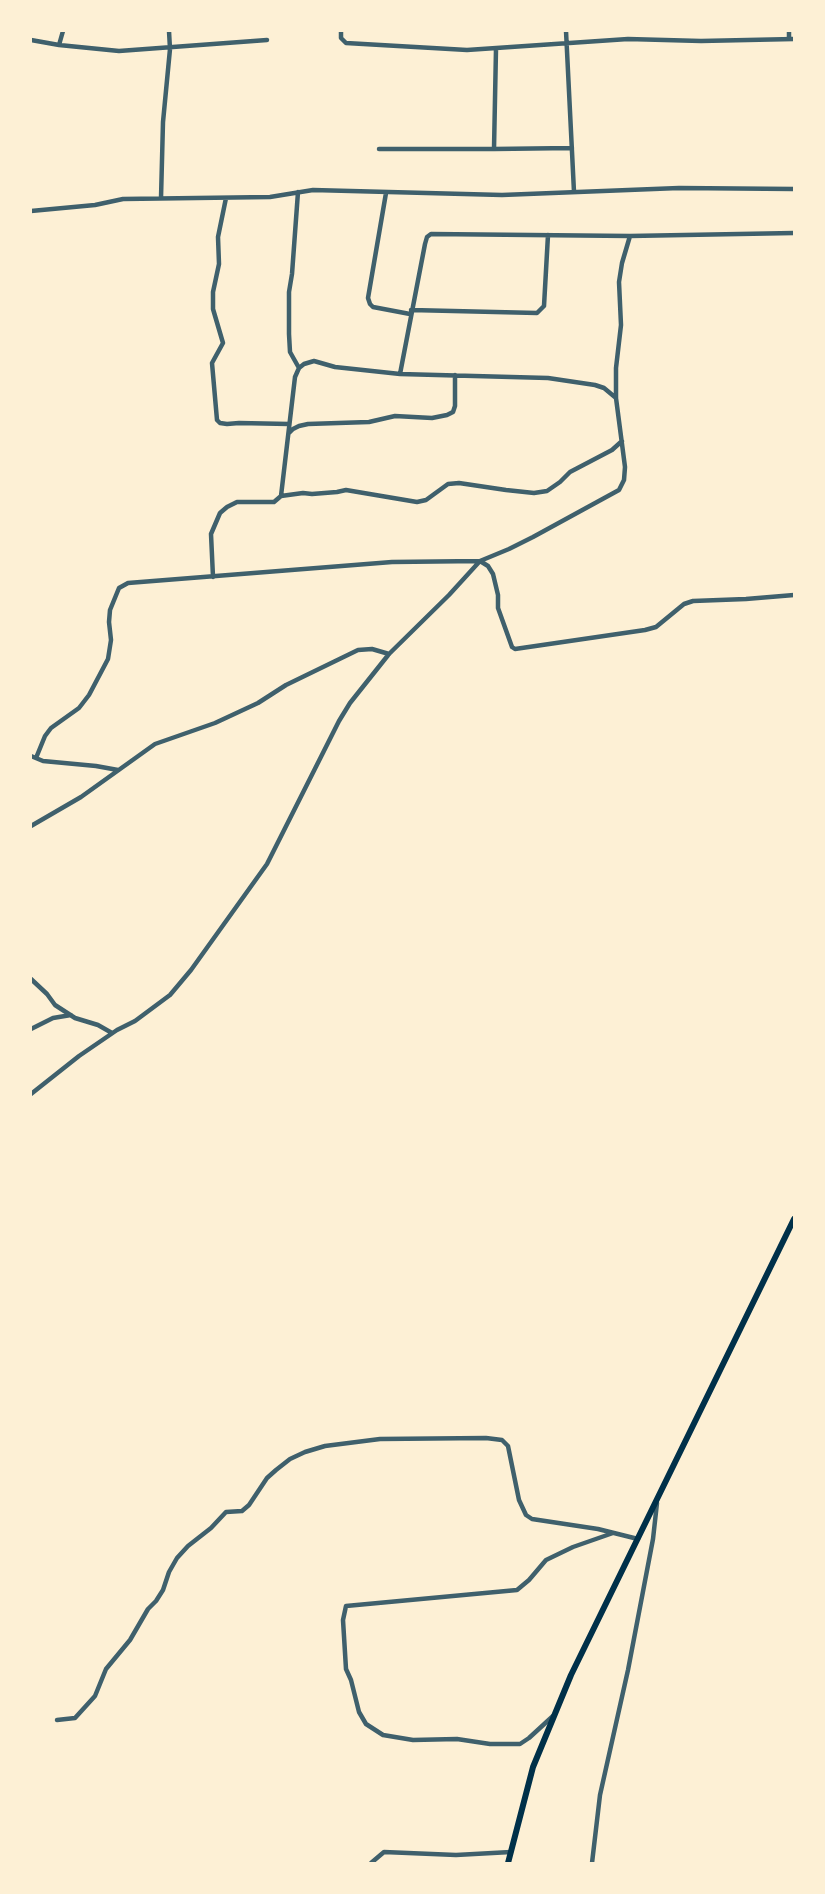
<!DOCTYPE html>
<style>
body{margin:0}
#map{position:relative;width:825px;height:1894px;overflow:hidden;background:#fdf0d5;font-family:"PT Sans Narrow",sans-serif}
canvas{display:block}
.frame{position:absolute;inset:0;border:32px solid #fdf0d5;pointer-events:none}
</style>
<div id="map">
<canvas width="825" height="1894"></canvas>
<div class="frame"></div>
</div>
<script>
const c = document.querySelector('canvas').getContext('2d');
c.lineJoin = 'round';
const toPath = rows => new Path2D(rows.map(r => 'M' + r).join(''));
function stroke(path, color, width, dash) { c.strokeStyle = color; c.lineWidth = width; c.lineCap = dash ? 'butt' : 'round'; c.setLineDash(dash || []); c.stroke(path); }
stroke(toPath([
 [341,31,341,38,346,43,467,50,628,39,701,41,794,39],
 [566,31,574,192],
 [789,31,789,39],
 [31,40,59,45,119,51,267,40],
 [59,45,63,31],
 [496,49,494,149,572,148],
 [379,149,494,149],
 [298,192,292,274,289,292,289,334,290,352,299,368],
 [386,193,368,298,370,304,373,307,410,314],
 [161,198,163,122,170,49,169,31],
 [226,198,218,237,219,264,213,292,213,309,223,343,212,363,217,420,220,423,227,424,239,423,289,424],
 [31,211,95,205,123,199,270,197,313,190,502,195,679,188,794,189],
 [411,310,537,313,544,306,548,235],
 [400,374,425,244,427,237,431,234,630,236],
 [289,433,293,429,299,426,308,424,369,422,395,416,432,418,447,415,453,412,455,406,455,375],
 [281,496,303,493,312,494,337,492,346,490,417,502,426,500,448,484,459,483,506,490,534,493,547,491,560,482,570,472,612,450,622,441],
 [213,577,211,534,220,513,227,507,237,502,274,502,281,496,295,377,299,368,304,364,314,361,335,367,400,374,548,378,595,385,604,388,616,398],
 [31,756,43,761,96,766,118,770],
 [36,758,45,736,51,728,79,708,89,695,108,659,111,640,109,622,110,610,119,588,128,583,392,562,480,561,488,566,493,574,498,595,498,608,512,647,515,649,645,630,656,627,684,604,693,601,746,599,794,595],
 [31,826,81,797,155,744,215,723,258,703,286,685,358,650,372,649,389,654],
 [31,979,47,994,55,1005,75,1018,98,1025,112,1033],
 [31,1029,53,1018,71,1015],
 [31,1094,79,1056,117,1030,135,1021,170,995,191,970,267,864,339,721,350,703,389,654,449,595,480,561,509,549,533,537,619,490,624,480,625,467,616,398,616,368,621,325,619,282,622,263,630,236,794,233],
 [553,1716,529,1738,520,1744,490,1744,457,1739,413,1740,383,1735,366,1724,359,1712,351,1680,346,1669,343,1620,346,1606,517,1590,529,1580,546,1560,573,1547,613,1533],
 [57,1720,75,1718,95,1696,106,1669,130,1640,148,1609,156,1601,163,1590,169,1572,177,1558,188,1546,211,1528,226,1512,242,1511,249,1505,267,1478,276,1470,290,1459,305,1452,325,1446,380,1439,486,1438,502,1440,508,1446,519,1500,526,1515,532,1519,598,1529,638,1539],
 [371,1863,384,1852,456,1855,511,1852],
 [592,1863,600,1795,628,1670,653,1539,657,1503]
]), '#3f606c', 4.5);
stroke(toPath([
 [508,1863,533,1767,571,1675,794,1219]
]), '#003049', 6);
</script>
